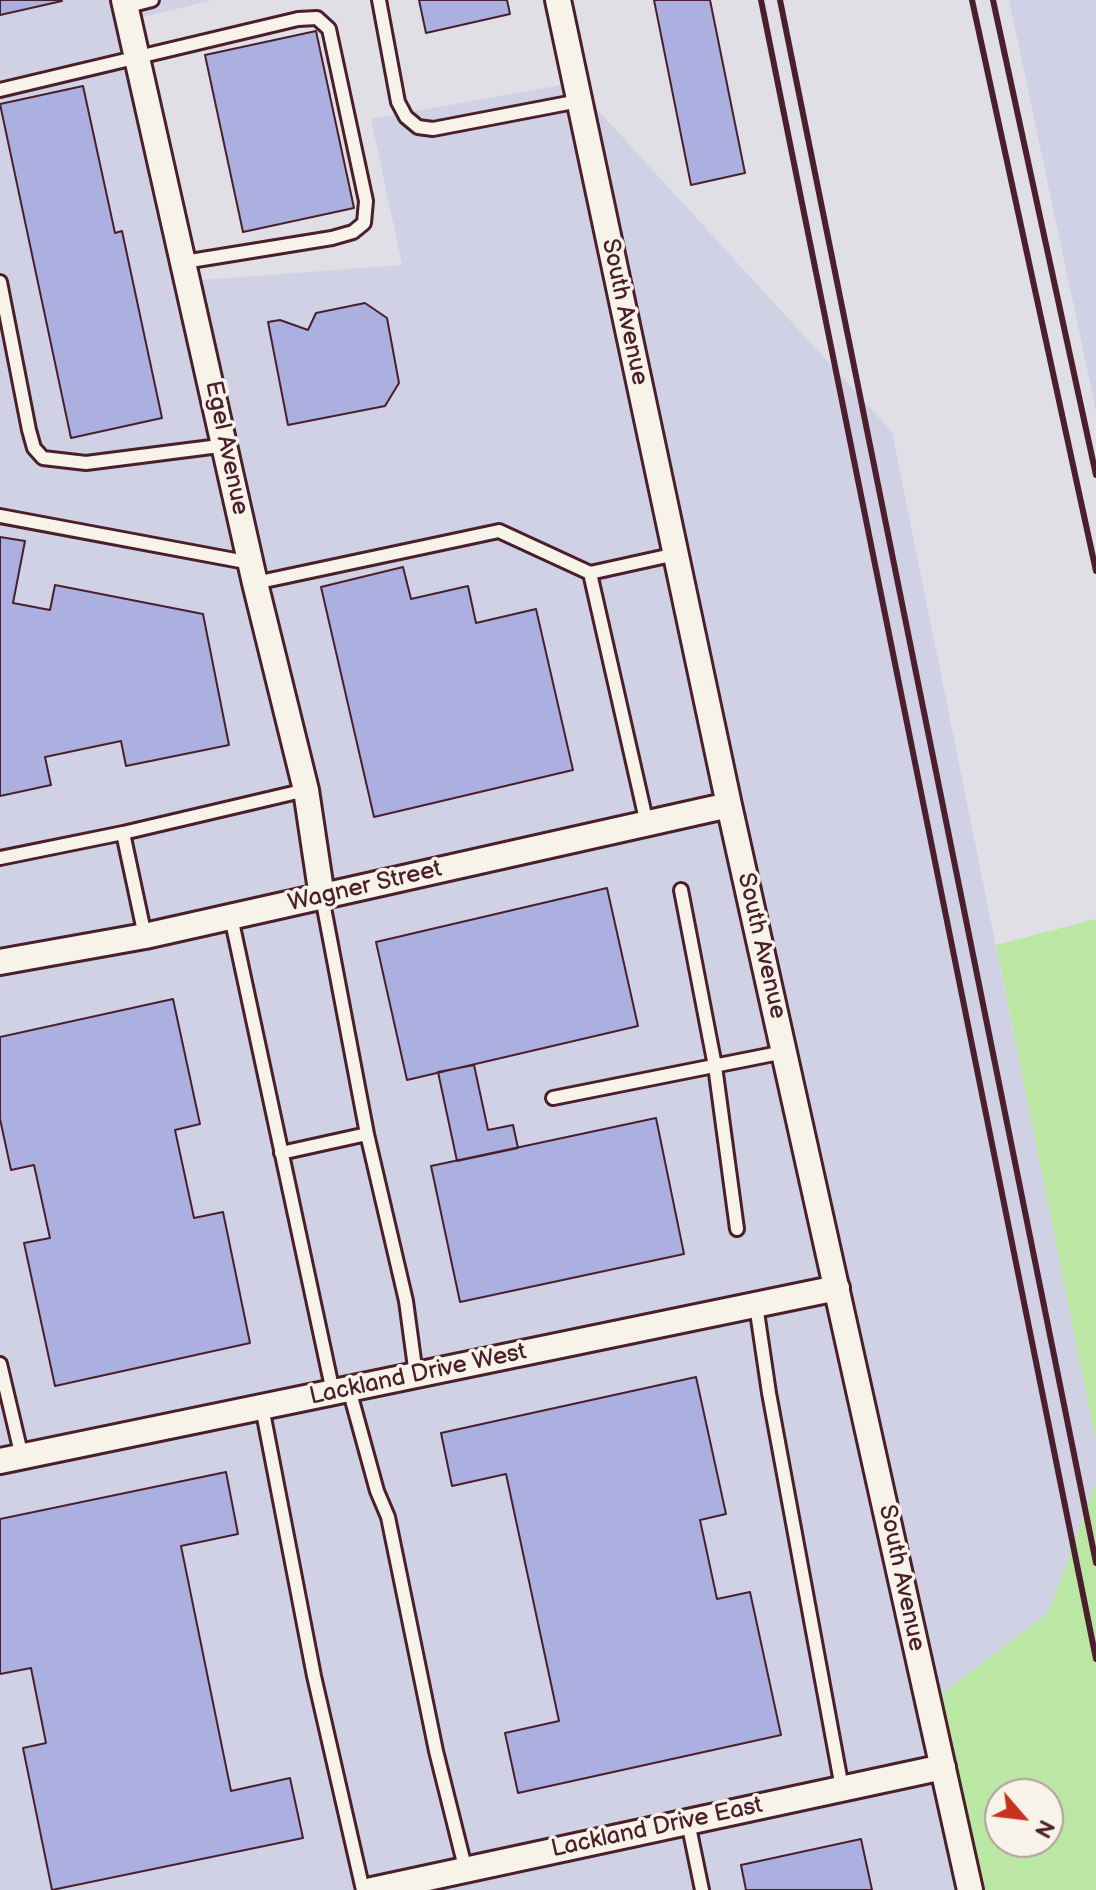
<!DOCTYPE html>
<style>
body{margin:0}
#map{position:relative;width:1096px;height:1890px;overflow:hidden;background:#e0dfe6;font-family:"Balsamiq Sans",sans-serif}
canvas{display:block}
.north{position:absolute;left:984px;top:1778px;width:80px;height:80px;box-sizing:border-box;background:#f7f3e8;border:2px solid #b29e9c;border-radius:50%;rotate:118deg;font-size:22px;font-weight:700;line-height:32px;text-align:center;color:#4a1f2b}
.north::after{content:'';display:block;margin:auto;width:28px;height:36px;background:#c8321e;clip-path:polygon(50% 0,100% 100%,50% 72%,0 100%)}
</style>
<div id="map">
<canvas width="1096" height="1890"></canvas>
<div class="north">N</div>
</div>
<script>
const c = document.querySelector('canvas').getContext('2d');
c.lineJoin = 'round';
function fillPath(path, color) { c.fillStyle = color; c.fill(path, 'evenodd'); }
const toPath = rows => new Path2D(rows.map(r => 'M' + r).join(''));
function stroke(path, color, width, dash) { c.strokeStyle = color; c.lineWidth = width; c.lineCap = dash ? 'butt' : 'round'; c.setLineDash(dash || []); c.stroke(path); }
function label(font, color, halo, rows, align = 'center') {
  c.font = font + ' "Balsamiq Sans",sans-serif'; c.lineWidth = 7; c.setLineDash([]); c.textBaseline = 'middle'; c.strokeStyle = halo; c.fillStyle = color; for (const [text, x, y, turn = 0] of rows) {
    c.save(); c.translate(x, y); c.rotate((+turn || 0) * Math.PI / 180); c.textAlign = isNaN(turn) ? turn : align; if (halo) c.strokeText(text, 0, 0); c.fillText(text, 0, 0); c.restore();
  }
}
fillPath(toPath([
 [0,0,213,0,132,20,188,281,402,265,371,119,573,83,892,432,1096,1442,1096,1482,1049,1612,925,1707,965,1890,0,1890],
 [1009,0,1096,0,1096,411]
]), '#d0d1e4');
fillPath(toPath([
 [1096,919,1096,1442,996,945],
 [1096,1482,1096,1890,965,1890,925,1707,1049,1612],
 [1000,1794,1048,1794,1048,1842,1000,1842]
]), '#bbe7a4');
const building = toPath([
 [0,0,61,0,62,1,0,15,0,0],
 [419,0,507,0,510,14,426,33,419,0],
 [654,0,710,0,745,173,691,185,654,0],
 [316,31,354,208,243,232,205,55,316,31],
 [83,86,115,233,122,231,162,418,71,438,0,104,83,86],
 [365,303,387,318,399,383,385,406,288,425,268,322,280,320,308,330,316,313,365,303],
 [0,537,25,541,13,603,50,610,55,585,203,614,229,745,126,766,121,741,45,757,51,785,0,796,0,537],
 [403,567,411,599,468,586,476,623,536,609,573,770,374,817,321,587,403,567],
 [607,888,638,1026,407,1080,376,942,607,888],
 [173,999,200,1124,175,1130,194,1218,223,1212,250,1343,55,1386,24,1243,50,1238,34,1165,11,1170,0,1119,0,1037,173,999],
 [474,1065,488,1130,513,1125,518,1148,457,1161,438,1072,474,1065],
 [656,1118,684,1254,460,1302,431,1166,656,1118],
 [696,1377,726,1514,700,1520,717,1599,750,1592,781,1735,518,1793,505,1733,559,1721,506,1474,452,1486,441,1433,696,1377],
 [226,1472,238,1534,181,1546,231,1791,290,1778,303,1838,52,1890,23,1748,46,1743,31,1668,0,1674,0,1519,226,1472],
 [861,1839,872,1890,746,1890,741,1865,861,1839]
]);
fillPath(building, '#abb0e1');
stroke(building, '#4a1f2b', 2);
const service = toPath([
 [379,0,398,102,406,117,418,127,433,129,579,101],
 [125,7,152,0],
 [0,90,298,19,317,18,329,29,366,201,364,223,353,232,332,238,184,262],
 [0,282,29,430,34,448,43,458,86,463,227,445],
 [0,516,251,563],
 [590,573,647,824],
 [255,583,499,531,590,573,676,554],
 [123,833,306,790],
 [0,858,123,833,145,936],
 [681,890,715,1066,737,1229],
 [322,897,367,1134,406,1301,416,1375],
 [231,917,333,1392],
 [553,1098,784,1052],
 [281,1153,367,1134],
 [756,1305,769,1393,842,1788],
 [0,1364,22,1457],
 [349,1389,377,1491,388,1517,436,1751,465,1867],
 [262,1407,314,1676,363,1890],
 [688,1822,702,1890]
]);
const minor = toPath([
 [124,0,255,583,306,790,322,897],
 [558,0,729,805,970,1890],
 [0,962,145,936,729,805],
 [0,1461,837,1288],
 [372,1890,943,1767]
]);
stroke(service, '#4a1f2b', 18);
stroke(minor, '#4a1f2b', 30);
stroke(service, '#f7f3e8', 12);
stroke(minor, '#f7f3e8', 24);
stroke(toPath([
 [761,0,1096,1659],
 [780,0,1096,1563],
 [972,0,1096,571],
 [993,0,1096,475]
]), '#4a1f2b', 6);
label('24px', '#4a1f2b', '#f7f3e8', [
 ["South Avenue",624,312,78],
 ["Egel Avenue",226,448,78],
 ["Wagner Street",365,887,-13],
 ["South Avenue",761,946,77],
 ["Lackland Drive West",418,1375,-12],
 ["South Avenue",901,1578,78],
 ["Lackland Drive East",657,1828,-12]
]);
</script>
